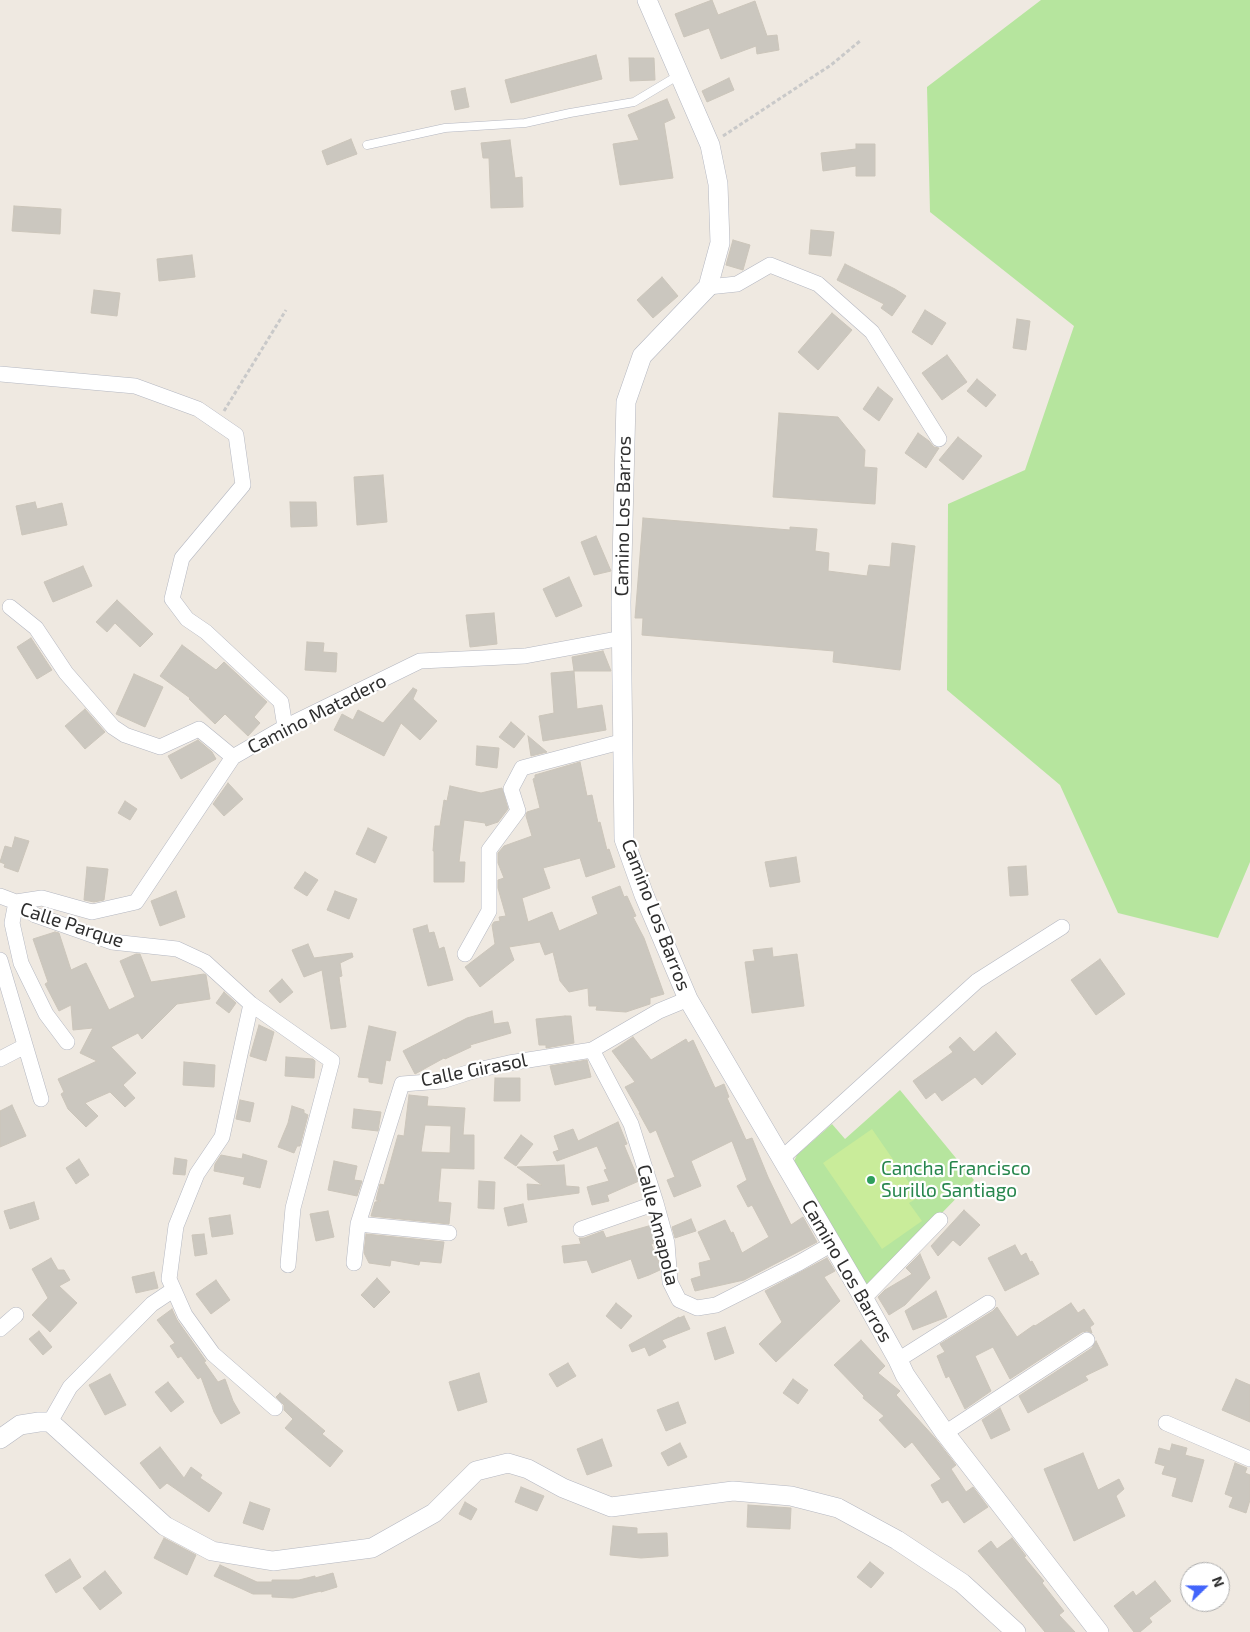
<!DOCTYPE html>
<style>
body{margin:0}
#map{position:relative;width:1250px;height:1632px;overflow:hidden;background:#efe9e1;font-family:"Exo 2",sans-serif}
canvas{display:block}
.north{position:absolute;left:1180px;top:1562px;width:50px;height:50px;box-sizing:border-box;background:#fff;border:1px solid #ababab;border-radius:50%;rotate:68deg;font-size:14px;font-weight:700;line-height:20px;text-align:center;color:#2e2e2e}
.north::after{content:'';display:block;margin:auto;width:18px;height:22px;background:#4264fb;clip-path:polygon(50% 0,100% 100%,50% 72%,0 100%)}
</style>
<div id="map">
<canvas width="1250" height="1632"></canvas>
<div class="north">N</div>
</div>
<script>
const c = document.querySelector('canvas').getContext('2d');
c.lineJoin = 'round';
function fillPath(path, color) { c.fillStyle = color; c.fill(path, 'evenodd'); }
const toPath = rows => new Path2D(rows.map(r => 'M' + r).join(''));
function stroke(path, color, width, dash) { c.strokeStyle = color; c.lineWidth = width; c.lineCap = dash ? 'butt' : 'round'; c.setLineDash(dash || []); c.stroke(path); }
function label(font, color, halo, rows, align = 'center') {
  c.font = font + ' "Exo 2",sans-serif'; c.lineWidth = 4.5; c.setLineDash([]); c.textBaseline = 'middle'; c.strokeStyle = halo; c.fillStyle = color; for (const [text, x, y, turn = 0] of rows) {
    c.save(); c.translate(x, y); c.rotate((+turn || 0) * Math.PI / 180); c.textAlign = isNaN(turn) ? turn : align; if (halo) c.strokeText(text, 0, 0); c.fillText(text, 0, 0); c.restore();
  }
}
fillPath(toPath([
 [1041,0,1250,0,1250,862,1218,938,1118,913,1060,785,947,690,948,504,1025,470,1074,326,930,212,927,87],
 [900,1090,974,1180,867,1290,795,1166,794,1161,797,1155,832,1124,845,1139]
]), '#b6e59e');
fillPath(toPath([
 [872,1129,919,1197,909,1203,922,1221,882,1249,823,1163]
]), '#c9ec9a');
const building = toPath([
 [712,0,718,15,755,1,767,36,777,35,779,50,757,54,756,46,721,59,709,28,684,37,675,14,712,0],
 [596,55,602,79,511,103,505,80,596,55],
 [629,58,654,58,655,80,630,81,629,58],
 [729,78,734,90,707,102,702,91,729,78],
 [465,88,469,107,455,110,451,91,465,88],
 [667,99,675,118,664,123,673,178,620,185,613,144,639,140,628,115,667,99],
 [351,139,357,154,327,165,322,151,351,139],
 [510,140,515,178,522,177,523,207,491,208,489,158,483,158,481,143,510,140],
 [856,144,875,144,875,176,856,176,856,166,823,171,821,153,856,149,856,144],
 [14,206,61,209,60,234,12,231,14,206],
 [811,230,834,232,831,256,809,254,811,230],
 [733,240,750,245,743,270,726,265,733,240],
 [192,255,195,277,159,281,157,259,192,255],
 [845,264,895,289,906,296,892,316,881,308,884,304,837,280,845,264],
 [662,277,678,296,653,318,637,300,662,277],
 [94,290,120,293,117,316,91,313,94,290],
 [925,310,946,323,932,345,912,332,925,310],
 [832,313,852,330,818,370,798,352,832,313],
 [1017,319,1030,321,1026,350,1013,348,1017,319],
 [947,355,967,382,942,400,922,373,947,355],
 [977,379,996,395,986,407,967,391,977,379],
 [878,387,893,399,879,421,863,409,878,387],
 [779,413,838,417,865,450,864,467,877,468,875,504,773,497,779,413],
 [918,433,929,441,934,447,939,448,926,468,905,453,918,433],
 [958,437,982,456,963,480,939,460,958,437],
 [383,475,387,522,357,525,354,477,383,475],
 [35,502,37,509,62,503,67,525,22,535,16,506,35,502],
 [290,502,316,502,317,526,291,527,290,502],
 [643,518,790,530,790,527,817,529,815,551,829,553,828,571,867,576,869,565,890,567,892,543,915,546,900,670,833,662,834,651,642,635,643,618,635,618,643,518],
 [596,536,611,571,594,575,581,542,596,536],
 [83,566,92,586,53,602,44,582,83,566],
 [569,577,582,606,556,617,543,589,569,577],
 [117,600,153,634,140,647,115,623,107,632,96,622,117,600],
 [494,613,497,644,470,647,466,615,494,613],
 [31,638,52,670,37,679,17,647,31,638],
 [307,642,324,643,323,652,337,653,336,672,305,670,307,642],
 [182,645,216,670,224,662,267,702,254,717,260,723,248,736,225,714,215,724,189,699,190,698,160,676,182,645],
 [603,651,611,671,574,671,572,657,603,651],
 [574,671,577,709,602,705,606,730,543,741,539,716,554,713,551,673,574,671],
 [134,674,163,687,145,727,116,714,134,674],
 [413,688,417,690,413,699,437,721,420,740,401,723,384,756,334,730,342,714,353,720,358,710,383,723,413,688],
 [85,709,105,732,85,749,65,726,85,709],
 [511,722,525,734,514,748,499,737,511,722],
 [528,736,547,752,531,756,528,736],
 [198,740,212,752,216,759,181,779,168,756,198,740],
 [477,746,499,748,497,768,476,765,477,746],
 [580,762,587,796,592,795,598,823,600,822,607,850,609,849,615,867,586,877,580,858,543,868,550,888,522,898,528,922,552,912,559,931,598,914,592,897,620,886,624,897,627,896,636,916,633,917,644,938,664,994,650,998,650,1004,626,1012,596,1010,597,1006,589,1006,588,988,569,992,560,981,553,952,545,955,540,942,509,947,514,960,480,987,465,967,495,944,492,925,494,922,500,921,499,917,506,916,498,888,498,880,504,878,498,863,498,853,504,846,532,836,526,816,527,812,540,808,533,779,535,778,535,775,580,762],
 [228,783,243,799,224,816,213,804,228,783],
 [450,786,481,793,502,788,508,809,498,822,486,826,485,823,464,820,459,862,465,862,464,882,434,882,434,851,433,851,435,826,440,826,444,800,447,801,450,786],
 [125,801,137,809,130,820,118,813,125,801],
 [368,828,387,837,375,863,356,854,368,828],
 [15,837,29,841,18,872,4,867,5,864,0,862,5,846,12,848,15,837],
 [796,857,800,882,770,887,765,862,796,857],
 [1026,866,1028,895,1010,896,1008,867,1026,866],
 [87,867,108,869,104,900,94,902,84,900,87,867],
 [305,872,318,880,307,896,294,888,305,872],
 [176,891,185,917,160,926,151,901,176,891],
 [335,891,357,899,349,919,327,910,335,891],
 [427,925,429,933,434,932,439,949,444,947,453,980,428,986,413,929,427,925],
 [55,932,59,933,71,970,86,963,109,1010,135,997,120,961,136,954,140,954,151,982,204,974,206,975,210,999,177,1004,142,1039,138,1033,111,1047,136,1073,123,1085,135,1098,125,1107,110,1092,85,1103,98,1116,86,1127,68,1109,61,1094,64,1092,58,1079,97,1061,80,1053,93,1028,73,1030,71,1005,59,1011,45,984,48,982,33,939,55,932],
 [308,944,314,958,352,953,353,957,340,963,342,976,339,977,346,1027,331,1029,322,970,304,977,292,950,308,944],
 [772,948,773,957,797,954,804,1006,752,1013,745,962,755,961,753,950,772,948],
 [1100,959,1125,994,1096,1015,1071,980,1100,959],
 [282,979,293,992,280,1003,269,991,282,979],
 [224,992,236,1003,229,1013,216,1003,224,992],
 [492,1011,494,1024,508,1022,511,1033,470,1045,471,1047,445,1059,444,1058,415,1074,403,1051,467,1018,492,1011],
 [565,1016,571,1016,574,1043,546,1048,546,1045,539,1045,536,1019,565,1016],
 [259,1025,274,1032,266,1061,250,1056,259,1025],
 [369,1026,396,1032,390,1061,386,1060,382,1084,369,1082,369,1078,358,1077,369,1026],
 [996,1032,1016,1054,982,1085,975,1077,942,1101,935,1092,926,1099,913,1081,953,1052,949,1047,960,1037,974,1052,996,1032],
 [633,1037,651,1060,686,1039,688,1043,693,1040,715,1088,724,1084,729,1097,727,1098,746,1140,752,1138,768,1177,791,1225,803,1217,817,1242,744,1280,695,1291,691,1279,701,1276,699,1263,711,1260,698,1232,725,1220,731,1233,733,1232,742,1253,769,1237,752,1205,748,1207,737,1186,747,1180,732,1141,691,1161,701,1186,674,1197,667,1180,675,1177,656,1130,650,1133,639,1113,640,1113,625,1087,635,1082,612,1051,633,1037],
 [286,1057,313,1059,315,1061,314,1078,285,1076,286,1057],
 [587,1060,591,1077,555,1085,550,1066,587,1060],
 [184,1062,215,1065,214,1087,183,1085,184,1062],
 [495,1078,520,1078,520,1101,494,1101,495,1078],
 [409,1095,428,1097,427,1106,465,1108,463,1135,474,1135,474,1169,441,1168,438,1202,451,1203,449,1224,371,1216,375,1202,381,1201,376,1200,380,1184,384,1185,398,1135,404,1136,409,1095],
 [425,1125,451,1126,450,1153,421,1152,425,1125],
 [240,1100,254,1103,250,1122,236,1119,240,1100],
 [12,1105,26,1136,0,1147,0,1111,12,1105],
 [292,1106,304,1110,304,1113,308,1115,300,1146,297,1146,294,1153,278,1147,288,1123,292,1106],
 [354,1109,381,1112,378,1131,352,1128,354,1109],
 [618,1122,627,1144,624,1145,639,1181,607,1195,609,1201,592,1205,587,1187,609,1181,604,1170,607,1169,597,1146,557,1161,553,1152,559,1150,554,1136,573,1129,578,1141,618,1122],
 [521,1135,533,1144,516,1166,504,1158,521,1135],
 [243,1154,267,1161,260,1188,243,1184,245,1177,214,1171,215,1164,221,1155,242,1159,243,1154],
 [175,1158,187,1160,185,1175,173,1174,175,1158],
 [79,1159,89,1175,76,1184,66,1168,79,1159],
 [334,1161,357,1166,354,1180,362,1181,357,1196,328,1190,334,1161],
 [564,1165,566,1186,579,1187,579,1193,528,1200,527,1184,542,1185,517,1167,564,1165],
 [479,1181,495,1182,494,1209,478,1208,479,1181],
 [34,1202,39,1219,10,1229,4,1211,34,1202],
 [523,1204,527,1222,508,1226,504,1208,523,1204],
 [964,1210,980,1225,960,1246,953,1240,938,1256,931,1246,964,1210],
 [328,1211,334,1237,316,1241,310,1214,328,1211],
 [230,1215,233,1234,212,1237,209,1218,230,1215],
 [691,1219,696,1231,675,1238,672,1227,691,1219],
 [652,1225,657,1243,651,1244,659,1262,660,1270,649,1275,638,1279,631,1259,592,1273,587,1260,564,1263,562,1246,581,1244,579,1238,584,1238,603,1231,606,1238,652,1225],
 [204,1234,207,1254,195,1256,192,1235,204,1234],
 [366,1234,444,1242,441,1263,420,1261,419,1265,391,1260,390,1266,369,1263,364,1253,366,1234],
 [1015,1245,1021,1256,1026,1253,1030,1262,1032,1261,1039,1274,1005,1291,988,1258,1015,1245],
 [920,1254,930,1278,905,1305,889,1315,878,1297,885,1290,912,1274,906,1268,920,1254],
 [51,1258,58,1270,64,1270,70,1280,59,1286,77,1303,50,1332,32,1315,48,1298,32,1269,51,1258],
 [827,1258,835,1271,824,1277,840,1301,776,1362,759,1344,782,1322,765,1291,827,1258],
 [154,1272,158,1288,136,1293,132,1277,154,1272],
 [377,1278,390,1292,374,1308,361,1295,377,1278],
 [216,1280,230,1300,211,1314,196,1294,216,1280],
 [936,1291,947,1317,913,1330,905,1311,936,1291],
 [616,1303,632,1316,621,1329,606,1316,616,1303],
 [1071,1303,1078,1313,1084,1309,1094,1324,1090,1327,1092,1333,1087,1331,1082,1332,1010,1379,993,1347,975,1356,991,1391,965,1409,949,1376,946,1378,937,1356,945,1352,940,1344,993,1311,997,1307,1017,1337,1034,1325,1035,1326,1071,1303],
 [172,1309,177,1320,206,1361,204,1362,218,1382,225,1379,233,1401,240,1413,221,1424,214,1412,201,1377,198,1379,181,1356,178,1358,170,1346,175,1343,157,1320,172,1309],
 [684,1316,690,1329,662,1340,666,1347,649,1356,645,1347,632,1352,629,1345,679,1317,679,1318,684,1316],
 [725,1327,734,1353,715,1360,707,1333,725,1327],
 [39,1331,52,1347,43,1355,29,1339,39,1331],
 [861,1340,885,1366,878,1373,900,1391,896,1395,935,1438,956,1465,951,1469,966,1492,973,1487,988,1507,964,1523,948,1500,942,1503,931,1485,941,1479,912,1442,905,1448,879,1420,884,1416,863,1398,864,1396,834,1365,861,1340],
 [1096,1341,1108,1365,1085,1376,1088,1380,1028,1413,1019,1396,1092,1348,1096,1341],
 [568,1363,576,1376,557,1387,549,1374,568,1363],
 [479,1373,487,1402,458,1411,449,1382,479,1373],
 [110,1374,126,1405,105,1415,89,1385,110,1374],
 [793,1379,808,1390,798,1404,783,1393,793,1379],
 [1236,1379,1250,1385,1250,1422,1222,1410,1236,1379],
 [168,1382,184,1402,171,1412,155,1392,168,1382],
 [280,1393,325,1431,322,1434,343,1451,330,1467,285,1428,293,1419,284,1410,284,1405,276,1397,280,1393],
 [678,1402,686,1423,666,1431,657,1410,678,1402],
 [1000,1408,1010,1430,991,1439,982,1420,1000,1408],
 [602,1439,612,1466,587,1475,577,1449,602,1439],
 [680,1443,687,1457,668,1466,661,1453,680,1443],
 [1172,1444,1187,1448,1185,1455,1204,1460,1192,1502,1172,1496,1177,1478,1162,1474,1165,1466,1155,1463,1159,1448,1170,1451,1172,1444],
 [160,1447,184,1478,191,1467,202,1475,200,1478,222,1493,209,1512,167,1483,160,1489,140,1463,160,1447],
 [1083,1453,1098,1490,1119,1479,1124,1489,1116,1496,1125,1516,1074,1541,1044,1469,1083,1453],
 [1235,1463,1247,1468,1245,1473,1250,1475,1250,1500,1246,1513,1229,1507,1233,1497,1225,1494,1235,1463],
 [521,1487,544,1496,537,1511,515,1502,521,1487],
 [250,1502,270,1509,263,1530,243,1523,250,1502],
 [465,1502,477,1509,471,1520,459,1514,465,1502],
 [748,1505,791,1508,790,1529,747,1527,748,1505],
 [613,1526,637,1528,637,1534,667,1533,668,1556,641,1558,610,1555,613,1526],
 [164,1538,196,1555,187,1575,154,1558,164,1538],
 [1012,1538,1026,1556,1024,1557,1044,1581,1042,1583,1064,1611,1059,1615,1075,1632,1045,1632,978,1551,991,1541,997,1549,1012,1538],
 [70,1559,81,1577,56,1593,45,1575,70,1559],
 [870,1562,884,1573,871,1588,857,1577,870,1562],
 [220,1565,257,1582,272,1582,272,1580,299,1580,315,1576,315,1578,333,1573,337,1587,321,1592,321,1591,293,1598,272,1597,272,1594,253,1594,214,1576,220,1565],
 [105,1571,122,1593,100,1610,83,1588,105,1571],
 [1155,1581,1171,1601,1149,1618,1152,1622,1140,1632,1134,1632,1114,1606,1133,1591,1136,1596,1155,1581]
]);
fillPath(building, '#cbc7bf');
stroke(building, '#cbc5ba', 1);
const service = toPath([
 [367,145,445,128,525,123,570,113,634,102,679,75]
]);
const minor = toPath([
 [708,287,737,284,770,265,818,284,872,332,939,439],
 [0,374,135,386,198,409,236,435,243,485,182,558,172,599,187,619,206,632,281,702,285,727],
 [10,607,36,628,66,673,113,727,125,735,160,747,199,729,233,757],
 [0,896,16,902,42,898,92,912,136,902,233,757,285,727,420,661,525,656,622,638],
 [465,954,489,911,489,850,518,811,511,789,522,768,624,741],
 [0,960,41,1099],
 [251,1004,222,1137,197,1174,176,1226,169,1279,185,1315,213,1354,275,1408],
 [67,1042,46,1014,21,963,12,923,16,902,35,915,112,942,177,949,205,962,251,1004,332,1061,293,1208,288,1265],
 [592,1050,631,1124,656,1203,667,1243,670,1282,679,1300,697,1308,716,1305,799,1263,832,1244],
 [0,1059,25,1046],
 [782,1158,977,981,1062,927],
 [358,1224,449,1233],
 [581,1229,656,1203],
 [354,1263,358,1224,402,1084,442,1081,473,1071,509,1063,592,1050,659,1011,688,999],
 [864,1298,940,1220],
 [0,1329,16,1315],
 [898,1360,988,1303],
 [50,1422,70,1387,152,1304,173,1290],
 [1166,1423,1250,1459],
 [945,1433,1087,1340]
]);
const tertiary = toPath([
 [647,0,710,145,718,184,720,243,708,287,642,356,626,402,621,602,624,839,644,895,688,999,859,1290,898,1360,905,1375,945,1433,1099,1632],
 [0,1439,20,1425,39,1422,50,1422,165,1526,212,1551,273,1561,372,1548,434,1513,476,1471,508,1463,528,1469,563,1488,611,1507,733,1491,791,1496,838,1508,897,1540,962,1583,1016,1632]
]);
stroke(service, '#b4b7c1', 9);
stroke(minor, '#b4b7c1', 16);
stroke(tertiary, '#b4b7c1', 20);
stroke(toPath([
 [723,136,831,65,860,41],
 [224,411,286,310]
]), '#c9c9c9', 3, [4, 2.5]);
stroke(service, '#fff', 8);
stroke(minor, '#fff', 15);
stroke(tertiary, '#fff', 19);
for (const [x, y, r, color] of [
 [871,1180,5,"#2e9e5b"]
]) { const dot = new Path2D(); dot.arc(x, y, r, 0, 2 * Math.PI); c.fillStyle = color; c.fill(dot); stroke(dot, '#fff', 2); }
label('19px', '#2e2e2e', '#fff', [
 ["Camino Los Barros",623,516,-89],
 ["Camino Matadero",317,714,-27],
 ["Camino Los Barros",656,915,69],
 ["Calle Parque",72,925,18],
 ["Calle Girasol",474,1070,-11],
 ["Calle Amapola",658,1225,76],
 ["Camino Los Barros",847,1271,60]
]);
label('19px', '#27864d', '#fff', [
 ["Cancha Francisco",881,1169],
 ["Surillo Santiago",881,1191]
], 'left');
</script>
